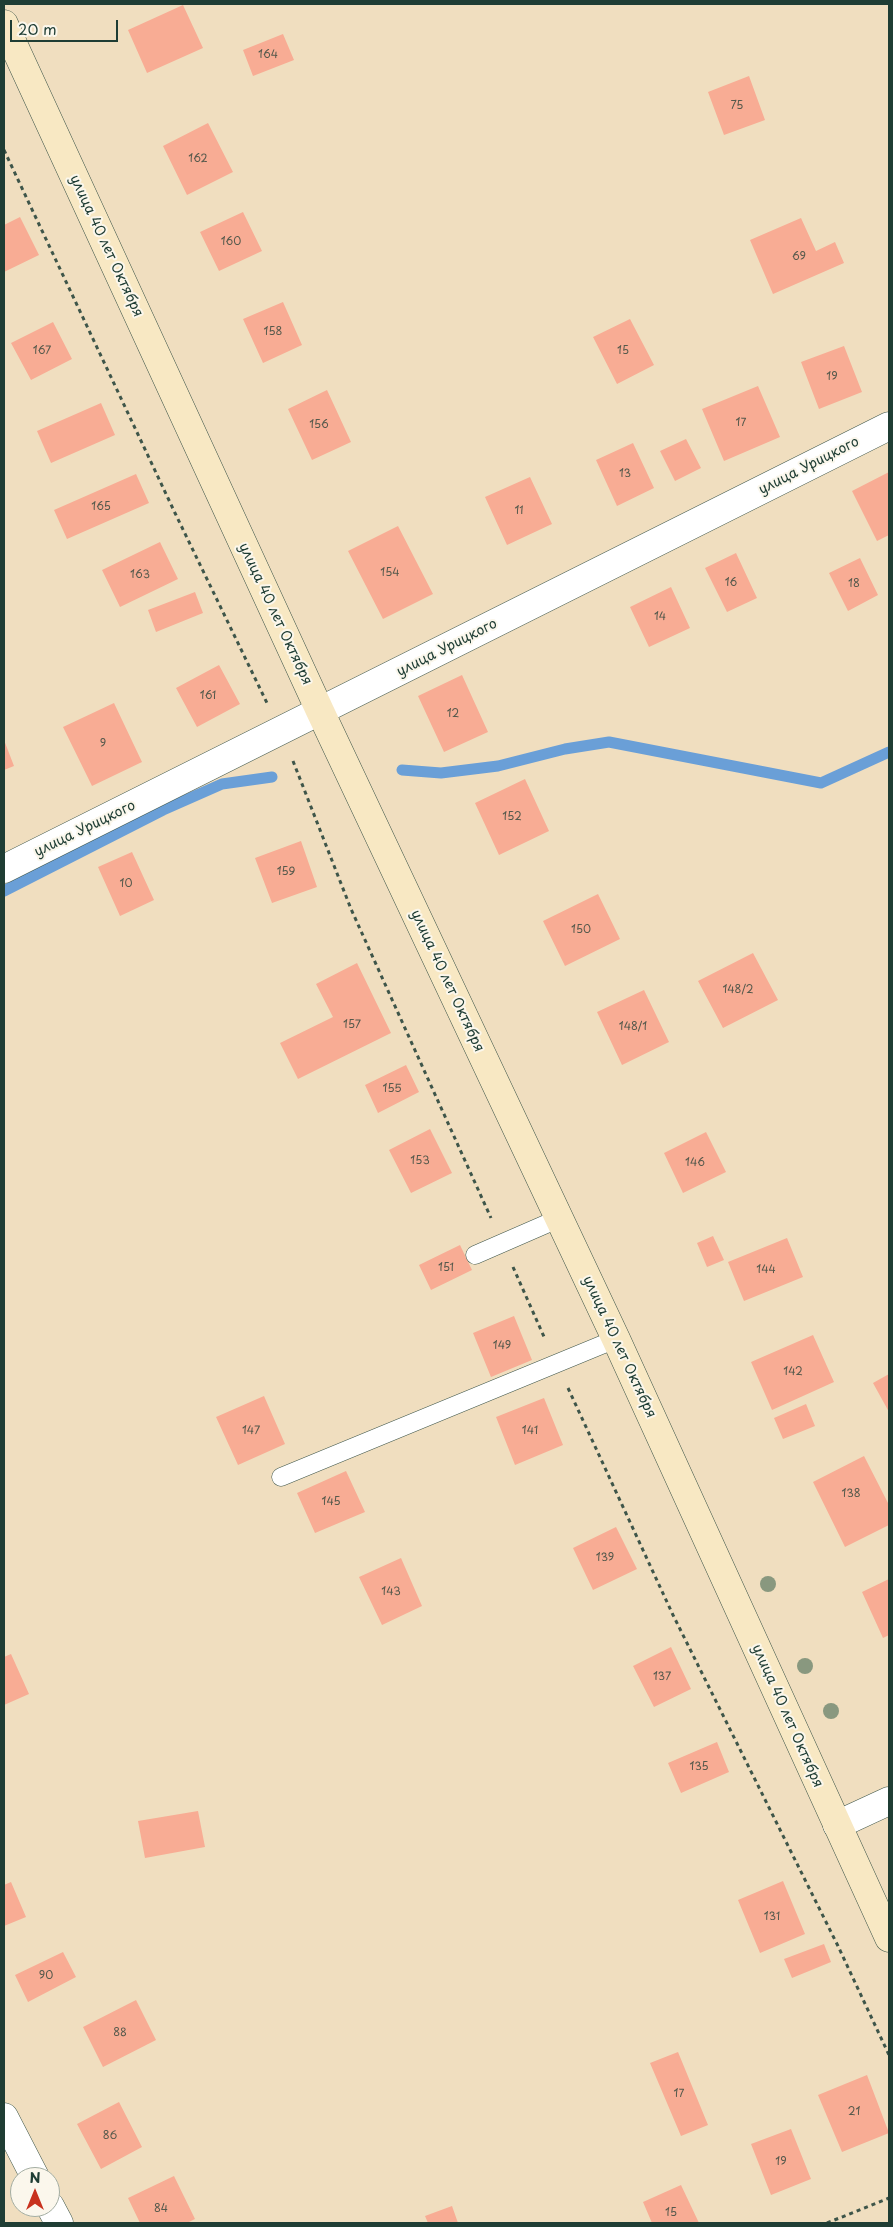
<!DOCTYPE html>
<meta charset="utf-8">
<style>
body{margin:0}
#map{position:relative;width:893px;height:2227px;overflow:hidden;background:#f0debf;font-family:"Playpen Sans",sans-serif}
canvas{display:block}
.frame{position:absolute;inset:0;border:5px solid #1f3d34;pointer-events:none}
.north{position:absolute;left:10px;top:2167px;width:50px;height:50px;box-sizing:border-box;background:#fbf7ec;border:1px solid #a3ada2;border-radius:50%;rotate:0deg;font-size:14px;font-weight:700;line-height:20px;text-align:center;color:#1f3d34}
.north::after{content:'';display:block;margin:auto;width:18px;height:22px;background:#c8321e;clip-path:polygon(50% 0,100% 100%,50% 72%,0 100%)}
.scale{position:absolute;left:10px;top:20px;width:108px;height:22px;box-sizing:border-box;border:2px solid #1f3d34;border-top:0;padding-left:6px;font-size:15px;line-height:18px;white-space:nowrap;color:#1f3d34;-webkit-text-stroke:4px #fbf7ec;paint-order:stroke}
</style>
<div id="map">
<canvas width="893" height="2227"></canvas>
<div class="frame"></div>
<div class="north">N</div>
<div class="scale">20 m</div>
</div>
<script>
const c = document.querySelector('canvas').getContext('2d');
c.lineJoin = 'round';
const toPath = rows => new Path2D(rows.map(r => 'M' + r).join(''));
function stroke(path, color, width, dash) { c.strokeStyle = color; c.lineWidth = width; c.lineCap = dash ? 'butt' : 'round'; c.setLineDash(dash || []); c.stroke(path); }
function fillPath(path, color) { c.fillStyle = color; c.fill(path, 'evenodd'); }
function label(font, color, halo, rows, align = 'center') {
  c.font = font + ' "Playpen Sans",sans-serif'; c.lineWidth = 4; c.setLineDash([]); c.textBaseline = 'middle'; c.strokeStyle = halo; c.fillStyle = color; for (const [text, x, y, turn = 0] of rows) {
    c.save(); c.translate(x, y); c.rotate((+turn || 0) * Math.PI / 180); c.textAlign = isNaN(turn) ? turn : align; if (halo) c.strokeText(text, 0, 0); c.fillText(text, 0, 0); c.restore();
  }
}
stroke(toPath([
 [402,770,441,773,498,766,565,749,609,742,821,783,889,752],
 [4,891,163,810,222,784,272,777]
]), '#6a9fd7', 11);
fillPath(toPath([
 [183,5,203,48,147,73,128,30],
 [283,34,294,60,253,76,243,50],
 [749,76,765,120,724,135,708,92],
 [208,123,233,172,187,195,163,146],
 [243,212,262,251,219,271,200,232],
 [20,217,39,255,4,272,4,225],
 [801,218,816,251,835,242,844,263,773,294,750,240],
 [283,302,302,345,263,363,243,319],
 [630,319,654,365,617,384,593,337],
 [53,322,72,359,31,380,11,343],
 [844,346,862,392,819,409,801,362],
 [758,386,780,437,724,461,702,409],
 [327,390,351,442,312,460,288,409],
 [101,403,115,435,51,463,37,431],
 [686,439,701,468,675,481,660,451],
 [633,443,654,488,617,506,596,460],
 [889,472,889,535,877,541,852,491],
 [136,474,149,503,67,539,54,510],
 [530,477,552,524,507,545,485,497],
 [398,526,433,594,383,619,348,551],
 [160,542,178,579,120,607,102,570],
 [736,553,757,598,727,612,705,568],
 [860,558,878,595,848,611,829,573],
 [671,587,690,628,649,647,630,607],
 [195,592,203,613,156,632,148,610],
 [219,665,240,704,197,727,176,688],
 [462,675,488,732,444,752,418,696],
 [114,703,142,762,92,786,63,727],
 [4,740,14,766,4,770],
 [525,779,549,831,499,855,475,803],
 [301,841,317,887,272,903,255,858],
 [132,852,154,900,120,916,98,867],
 [598,894,620,939,565,966,543,921],
 [753,953,778,1000,723,1028,698,981],
 [357,963,391,1033,298,1079,280,1043,333,1017,316,984],
 [644,990,669,1042,622,1065,597,1012],
 [406,1065,419,1092,378,1113,365,1085],
 [430,1129,452,1173,411,1193,389,1150],
 [706,1132,726,1172,683,1193,664,1153],
 [713,1236,724,1260,707,1267,697,1243],
 [787,1238,803,1277,744,1301,728,1262],
 [460,1245,472,1270,431,1290,419,1265],
 [514,1316,532,1360,491,1377,473,1333],
 [813,1335,834,1382,772,1410,751,1362],
 [889,1374,889,1412,873,1383],
 [264,1396,285,1444,238,1465,216,1417],
 [544,1398,563,1445,515,1465,496,1417],
 [806,1404,815,1426,783,1439,774,1418],
 [864,1456,889,1505,889,1525,845,1547,813,1482],
 [346,1471,365,1512,315,1533,297,1493],
 [616,1527,637,1569,593,1590,573,1548],
 [401,1558,422,1606,382,1625,359,1577],
 [889,1579,889,1635,883,1638,862,1592],
 [671,1647,691,1689,654,1707,633,1666],
 [11,1654,29,1694,4,1705,4,1657],
 [717,1742,729,1772,681,1793,668,1763],
 [198,1811,205,1847,145,1858,138,1821],
 [783,1881,805,1934,760,1953,738,1900],
 [11,1882,26,1917,4,1926,4,1885],
 [824,1944,831,1962,792,1978,784,1959],
 [63,1952,76,1977,28,2002,15,1975],
 [136,2000,156,2040,103,2067,83,2027],
 [678,2052,708,2125,681,2136,650,2063],
 [867,2075,889,2133,842,2152,818,2095],
 [119,2102,142,2147,101,2169,77,2124],
 [791,2129,811,2179,771,2195,751,2144],
 [174,2176,195,2219,187,2223,140,2223,128,2198],
 [681,2185,699,2223,652,2223,643,2202],
 [452,2206,458,2223,428,2223,425,2216]
]), '#f8ac94');
const lane = toPath([
 [475,1255,560,1218],
 [281,1477,616,1339]
]);
const street = toPath([
 [4,869,889,426],
 [837,1825,889,1801],
 [4,2117,35,2177],
 [50,2206,59,2223]
]);
const secondary = toPath([
 [4,24,320,711,616,1339,889,1938]
]);
stroke(lane, '#3e5549', 19);
stroke(street, '#3e5549', 29);
stroke(secondary, '#3e5549', 29);
stroke(toPath([
 [4,150,175,513,267,703],
 [293,761,351,909,491,1218],
 [513,1267,545,1339],
 [568,1388,673,1615,838,1946,889,2055],
 [827,2223,889,2198]
]), '#3e5549', 3, [4, 4]);
stroke(lane, '#fff', 18);
stroke(street, '#fff', 28);
stroke(secondary, '#f8e8c3', 28);
c.fillStyle = '#89987f';
for (const [x, y] of [
 [768,1584],
 [805,1666],
 [831,1711]
]) { c.beginPath(); c.arc(x, y, 8, 0, 2 * Math.PI); c.fill(); }
label('11px', '#55594c', null, [
 ["164",268,55],
 ["75",737,106],
 ["162",198,159],
 ["160",231,242],
 ["69",799,257],
 ["158",273,332],
 ["167",42,351],
 ["15",623,351],
 ["19",832,377],
 ["17",741,423],
 ["156",319,425],
 ["13",625,474],
 ["165",101,507],
 ["11",519,511],
 ["154",390,573],
 ["163",140,575],
 ["16",731,583],
 ["18",854,584],
 ["14",660,617],
 ["161",208,696],
 ["12",453,714],
 ["9",103,744],
 ["152",512,817],
 ["159",286,872],
 ["10",126,884],
 ["150",581,930],
 ["148/2",738,990],
 ["157",352,1025],
 ["148/1",633,1027],
 ["155",392,1089],
 ["153",420,1161],
 ["146",695,1163],
 ["151",446,1268],
 ["144",766,1270],
 ["149",502,1346],
 ["142",793,1372],
 ["147",251,1431],
 ["141",530,1431],
 ["138",851,1494],
 ["145",331,1502],
 ["139",605,1558],
 ["143",391,1592],
 ["137",662,1677],
 ["135",699,1767],
 ["131",772,1917],
 ["90",46,1976],
 ["88",120,2033],
 ["17",679,2094],
 ["21",854,2112],
 ["86",110,2136],
 ["19",781,2162],
 ["84",161,2209],
 ["15",671,2213]
]);
label('14px', '#1f3d34', '#fbf7ec', [
 ["улица 40 лет Октября",106,246,65],
 ["улица Урицкого",809,466,-27],
 ["улица 40 лет Октября",275,614,65],
 ["улица Урицкого",447,648,-27],
 ["улица Урицкого",85,829,-26],
 ["улица 40 лет Октября",447,981,65],
 ["улица 40 лет Октября",619,1347,65],
 ["улица 40 лет Октября",787,1716,66]
]);
</script>
